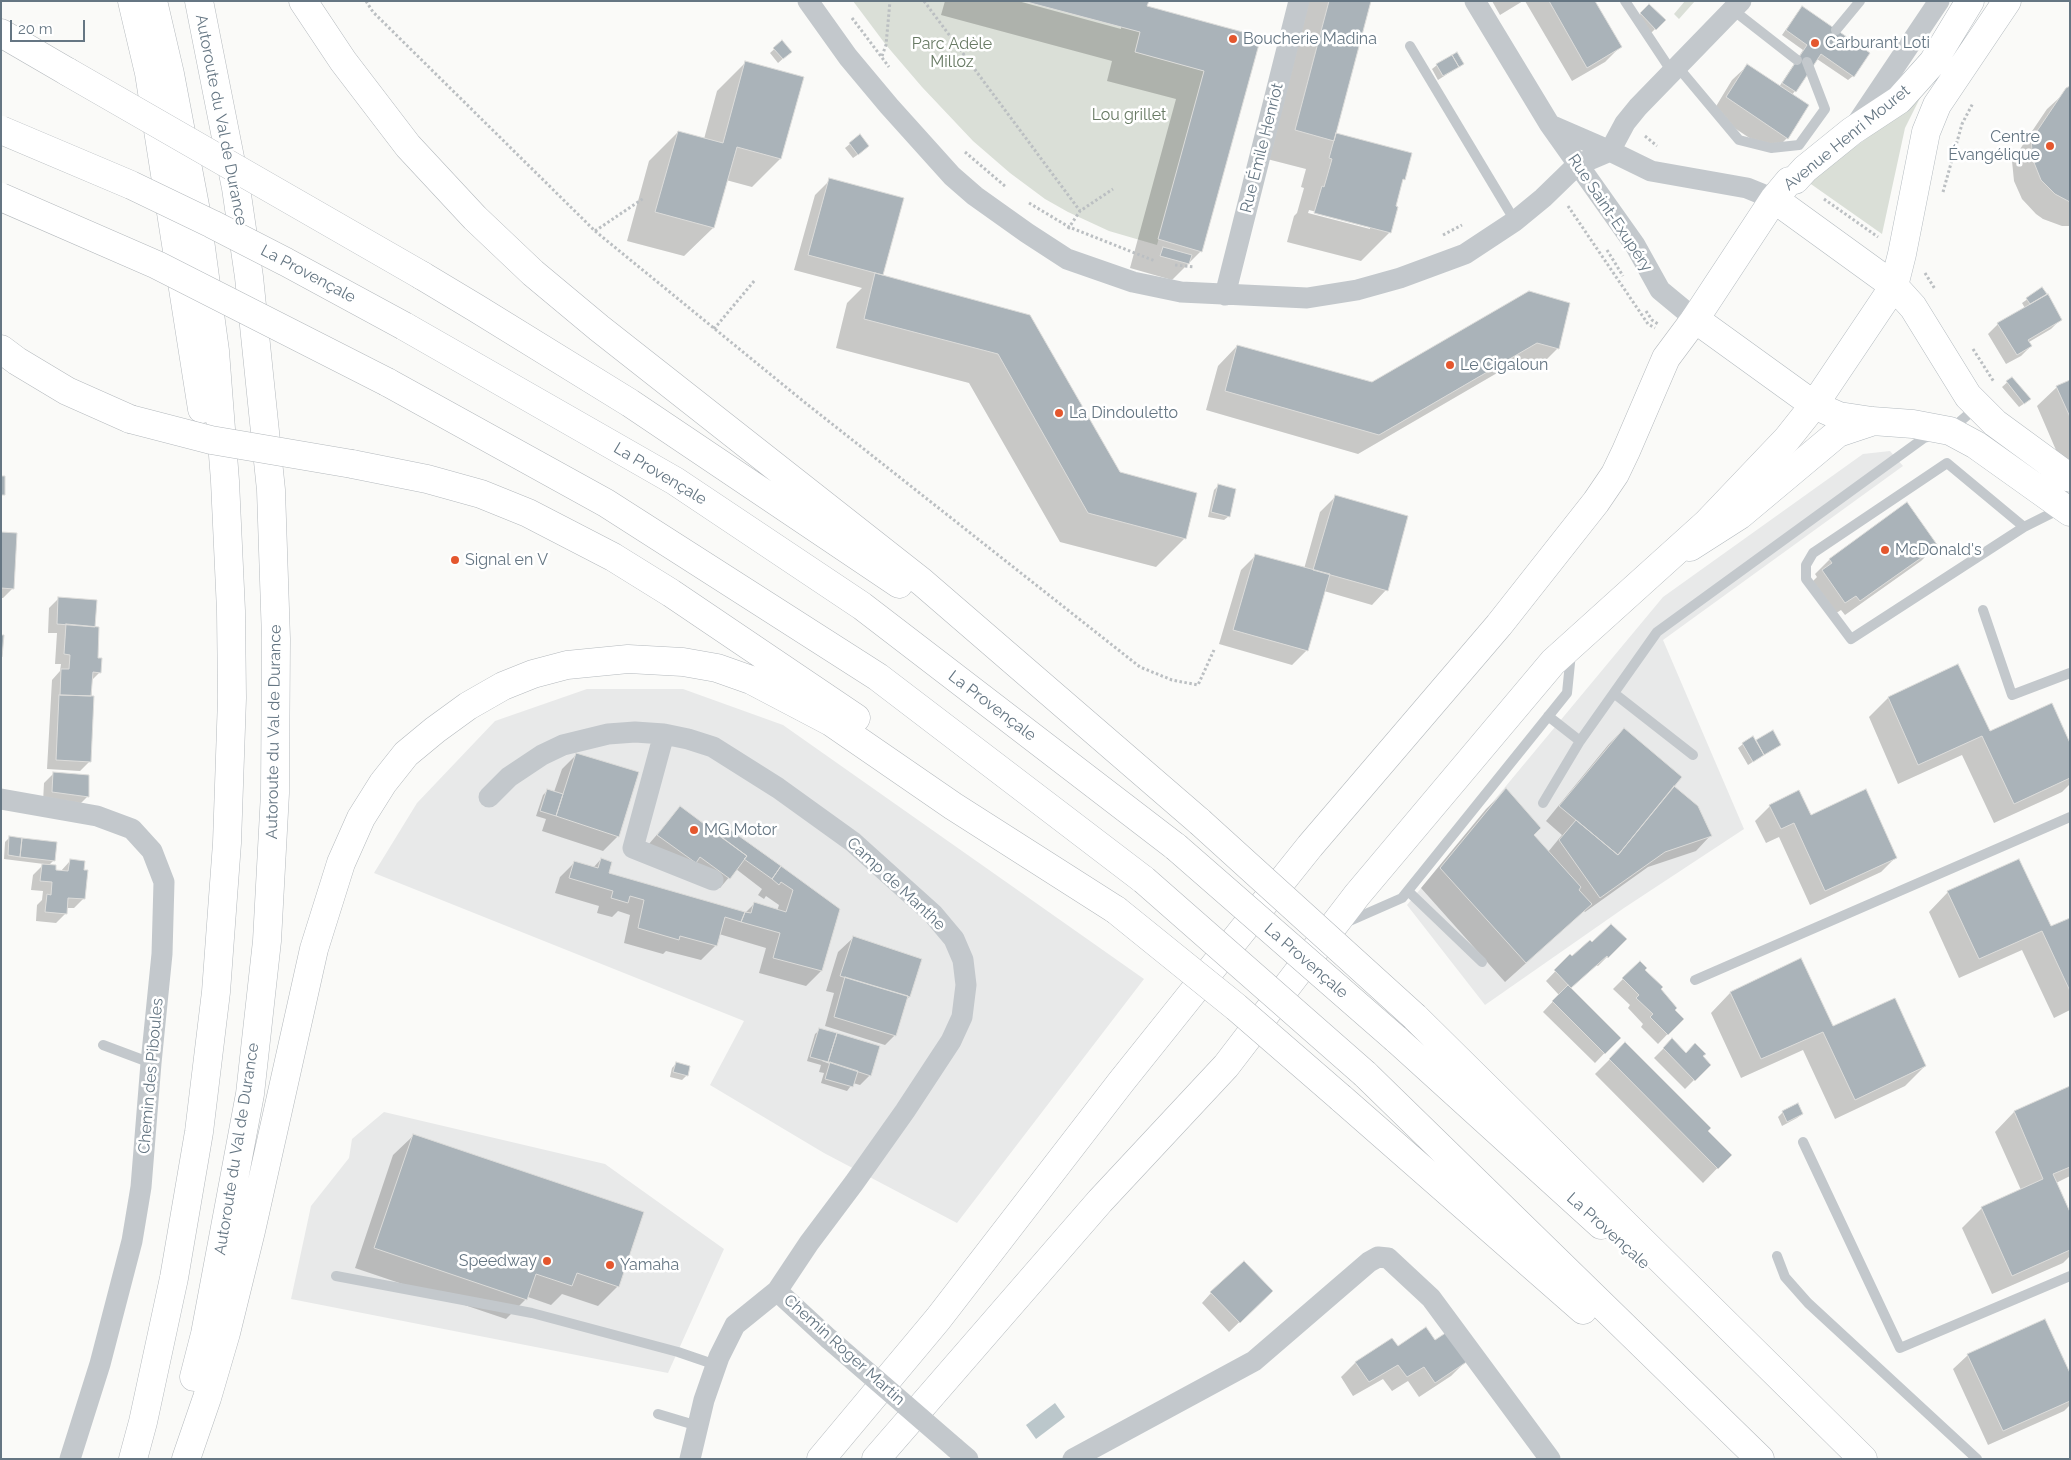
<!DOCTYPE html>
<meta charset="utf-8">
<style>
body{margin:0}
#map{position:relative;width:2071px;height:1460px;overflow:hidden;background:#fafaf8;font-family:Raleway,sans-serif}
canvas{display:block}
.frame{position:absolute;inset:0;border:2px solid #657683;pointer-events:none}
.scale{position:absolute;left:10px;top:20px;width:75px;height:22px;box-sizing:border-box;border:2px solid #657683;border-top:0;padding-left:6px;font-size:15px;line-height:18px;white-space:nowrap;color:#657683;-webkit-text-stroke:4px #fff;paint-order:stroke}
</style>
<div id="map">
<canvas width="2071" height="1460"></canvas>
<div class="frame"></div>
<div class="scale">20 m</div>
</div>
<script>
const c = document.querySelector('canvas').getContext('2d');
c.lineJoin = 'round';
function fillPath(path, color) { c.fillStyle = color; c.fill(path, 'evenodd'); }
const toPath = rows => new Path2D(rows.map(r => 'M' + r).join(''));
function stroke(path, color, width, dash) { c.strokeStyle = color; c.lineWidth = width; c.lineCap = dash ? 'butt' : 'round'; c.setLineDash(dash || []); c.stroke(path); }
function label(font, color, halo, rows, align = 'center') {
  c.font = font + ' Raleway,sans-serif'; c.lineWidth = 5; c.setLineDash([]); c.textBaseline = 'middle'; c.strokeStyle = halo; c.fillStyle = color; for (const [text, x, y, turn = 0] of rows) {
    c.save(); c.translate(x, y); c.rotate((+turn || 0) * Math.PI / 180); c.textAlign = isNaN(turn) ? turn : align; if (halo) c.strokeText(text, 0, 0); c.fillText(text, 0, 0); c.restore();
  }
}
fillPath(toPath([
 [1890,451,1903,466,1663,640,1744,829,1624,908,1485,1005,1407,905,1663,597,1863,454],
 [587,689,683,689,783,725,1144,979,957,1223,824,1153,710,1085,744,1021,374,873,417,803,495,721],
 [384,1112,605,1164,724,1249,668,1373,291,1299,311,1206,349,1158,352,1139]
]), '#e8e9e9');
fillPath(toPath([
 [853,1,1023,1,1140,32,1135,52,1204,71,1157,245,1109,231,1068,212,1045,199,1010,173,973,141,922,87,886,45],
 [1685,1,1695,1,1679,19,1674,14],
 [1924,90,1905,128,1882,234,1808,182,1906,109]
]), '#dadfd7');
fillPath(toPath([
 [1055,1403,1065,1417,1036,1439,1026,1425]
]), '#bbc7cb');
fillPath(toPath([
 [945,1,1018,1,1121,29,1121,26,1146,7,1259,38,1201,251,1172,280,1130,268,1176,99,1107,81,1112,61,941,15],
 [1309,1,1370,1,1335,134,1404,179,1400,182,1390,232,1361,261,1287,242,1294,216,1297,213,1304,188,1301,187,1306,169,1267,159],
 [1309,210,1370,226,1370,229,1308,213],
 [1492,1,1523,1,1500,15],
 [1525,1,1593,1,1620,47,1605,62,1572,81],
 [1649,5,1664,20,1651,33,1636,19],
 [1798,12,1853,76,1848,80,1817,59,1792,95,1787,138,1772,153,1712,113,1732,80,1747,66,1779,87,1803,50,1782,35],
 [782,42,786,56,778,63,770,53],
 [746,62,780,159,752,187,726,180,713,228,684,256,627,241,649,161,678,132,704,139,717,91],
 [1463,64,1438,80,1432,69,1437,65],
 [2070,88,2070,226,2062,226,2043,219,2036,214,2022,199,2014,181,2012,161,2047,109],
 [850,144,863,151,853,158,845,148],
 [830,180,903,199,882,276,1029,316,1119,473,1185,538,1156,567,1060,542,969,383,836,348,847,303,862,288,794,270,815,195],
 [2042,289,2061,319,2051,329,2029,342,2031,346,2021,356,2006,364,1988,334,1998,324,2025,308,2022,303],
 [1530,293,1558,348,1538,368,1516,362,1358,454,1206,410,1218,366,1237,346,1372,383],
 [2012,378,2025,403,2019,407,2002,387],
 [2070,381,2070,469,2065,471,2037,406,2057,387],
 [1218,486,1229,516,1224,520,1208,517,1214,490],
 [1335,497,1386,590,1372,605,1324,591,1307,650,1292,665,1219,644,1241,570,1256,555,1304,569,1320,512],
 [1,534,13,588,3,598,1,598],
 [1936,546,1921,561,1845,615,1841,610,1830,617,1808,586,1817,577,1815,574,1830,559],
 [58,599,93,628,100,672,92,680,90,761,80,771,47,769,52,680,60,671,61,664,55,664,57,633,48,633,49,608],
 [1888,698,1989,733,2070,746,2070,784,2062,792,1994,823,1962,755,1898,784,1869,717],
 [1624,729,1672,787,1710,836,1696,851,1648,867,1585,912,1584,911,1505,982,1421,888,1486,809,1506,790,1533,834,1548,852,1562,835,1546,821,1609,744],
 [1772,732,1780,744,1748,765,1738,748,1743,744,1755,742],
 [576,755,618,836,603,851,542,831,546,819,536,816,543,795,548,790,554,792,562,769],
 [54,773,87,797,78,806,43,802,44,783],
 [1770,806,1810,816,1896,857,1881,872,1810,905,1779,837,1766,843,1755,821],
 [680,808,717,836,725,827,839,910,821,971,806,986,759,973,766,948,719,934,716,945,701,960,666,951,663,954,624,943,630,915,618,911,612,917,597,913,599,906,555,893,560,877,575,862,593,868,601,859,607,874,745,913,754,904,777,911,779,905,766,896,764,899,758,895,762,889,736,869,720,888,648,845],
 [9,838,54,860,48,866,55,871,60,872,70,861,84,898,74,908,66,908,66,913,56,923,36,921,37,905,42,900,43,891,31,890,33,875,44,864,4,859,5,842],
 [1948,892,2051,928,2070,919,2070,1010,2054,1018,2022,950,1959,978,1929,912],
 [853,938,909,997,905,1001,895,1035,885,1045,825,1026,834,993,826,991,838,952],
 [1625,939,1598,966,1596,965,1570,988,1619,1038,1595,1063,1543,1012,1559,995,1546,981,1570,956,1572,958,1592,943],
 [1800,960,1832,1028,1925,1066,1905,1086,1835,1119,1803,1050,1741,1078,1711,1013,1730,993],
 [1640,962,1673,1010,1682,1019,1658,1044,1641,1027,1643,1024,1628,1008,1630,1005,1613,989],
 [820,1030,870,1075,860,1085,853,1083,847,1091,821,1083,824,1073,819,1072,821,1065,807,1061,815,1034],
 [823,1059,832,1062,830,1064,822,1061],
 [1672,1040,1686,1054,1709,1065,1685,1089,1654,1058],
 [1611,1058,1706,1131,1730,1155,1703,1183,1595,1074],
 [676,1064,687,1075,682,1080,670,1077,672,1068],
 [2070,1087,2070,1176,2056,1183,2070,1215,2070,1256,2063,1263,1992,1294,1962,1228,1982,1208,2021,1190,1995,1132,2014,1112],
 [1783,1112,1802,1114,1797,1118,1782,1126,1778,1117],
 [413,1136,618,1286,598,1306,562,1294,551,1305,528,1297,506,1319,355,1268,393,1155],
 [1211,1293,1261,1301,1229,1332,1202,1303],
 [1392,1339,1397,1348,1434,1342,1466,1361,1451,1376,1419,1397,1408,1381,1392,1391,1383,1379,1353,1396,1341,1377,1355,1363],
 [1968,1355,2070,1376,2070,1405,2064,1411,1988,1445,1953,1369]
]), '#0003');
const building = toPath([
 [1023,1,1149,1,1147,6,1261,37,1202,252,1158,239,1204,71,1135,52,1140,32,1023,1],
 [1329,1,1371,1,1334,141,1295,130,1329,1],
 [1549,1,1595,1,1622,47,1587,68,1549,1],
 [1649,4,1666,20,1656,30,1640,13,1649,4],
 [1802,6,1870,53,1854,77,1821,54,1796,92,1782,83,1807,45,1786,30,1802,6],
 [782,40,792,52,783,59,773,48,782,40],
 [1457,52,1464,64,1459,67,1452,55,1457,52],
 [1452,55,1459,67,1443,76,1436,64,1452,55],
 [745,61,804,77,781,159,737,147,714,228,655,212,678,131,723,143,745,61],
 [1747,64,1809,105,1788,139,1726,97,1747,64],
 [2070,86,2070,202,2055,194,2041,180,2033,160,2031,140,2066,88,2070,86],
 [1336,133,1412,153,1405,180,1403,179,1396,206,1398,207,1391,233,1314,213,1322,186,1324,187,1332,159,1329,158,1336,133],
 [860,134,869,146,858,155,849,143,860,134],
 [829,178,904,198,883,275,808,255,829,178],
 [1163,247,1192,255,1189,264,1160,256,1163,247],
 [875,273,1030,315,1120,472,1197,493,1186,539,1088,513,998,354,864,319,875,273],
 [2042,287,2047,294,2030,304,2026,298,2042,287],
 [1529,291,1570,303,1559,349,1537,343,1379,435,1225,391,1237,345,1372,382,1529,291],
 [2048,294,2062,320,2028,340,2032,346,2017,355,1997,323,2048,294],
 [2012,377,2031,399,2024,404,2006,381,2012,377],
 [2070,380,2070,417,2056,386,2070,380],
 [1,476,5,476,5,495,1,495,1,476],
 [1218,484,1236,489,1230,517,1211,512,1218,484],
 [1335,495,1408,516,1388,591,1313,570,1335,495],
 [1907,502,1938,546,1860,601,1856,596,1845,603,1822,570,1832,563,1829,559,1907,502],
 [1,532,17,533,14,589,1,588,1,532],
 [1255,554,1330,574,1308,651,1233,630,1255,554],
 [58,597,97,600,95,627,57,624,58,597],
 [66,624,99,627,98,658,102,658,101,673,93,672,91,696,60,695,61,669,69,669,70,655,64,654,66,624],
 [1,635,4,635,2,657,1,657,1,635],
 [1958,664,1990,731,2052,703,2070,743,2070,778,2014,804,1982,736,1918,765,1888,697,1958,664],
 [59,695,94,696,91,762,56,760,59,695],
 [1624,728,1682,777,1618,855,1559,806,1624,728],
 [1773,730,1781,745,1764,755,1756,740,1773,730],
 [1753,736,1764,755,1753,762,1742,743,1753,736],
 [576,753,639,772,619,837,556,816,576,753],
 [53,772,89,775,89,797,52,792,53,772],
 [1674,786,1698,806,1712,836,1665,852,1600,898,1559,840,1576,820,1618,855,1674,786],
 [1506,788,1541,828,1534,835,1581,887,1579,890,1592,904,1526,963,1440,868,1506,788],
 [547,789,563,794,556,816,540,811,547,789],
 [1866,789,1897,858,1825,891,1794,823,1781,829,1769,805,1799,790,1811,815,1866,789],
 [680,806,747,856,730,879,700,857,696,863,657,835,680,806],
 [725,826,781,866,772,879,744,859,747,856,718,835,725,826],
 [9,836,22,838,20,857,8,855,9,836],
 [22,838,57,842,55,861,20,857,22,838],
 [601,858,612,862,609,873,745,912,741,922,725,917,717,946,680,936,679,940,638,928,644,900,630,896,628,903,611,898,613,891,569,878,574,861,598,868,601,858],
 [70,859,85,861,84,870,88,870,85,899,68,898,67,914,45,912,47,894,51,895,52,882,40,881,42,864,56,865,56,870,68,871,70,859],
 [2019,859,2051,926,2070,918,2070,991,2042,931,1979,959,1947,891,2019,859],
 [781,866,840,909,822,971,773,958,780,933,741,922,745,912,751,913,754,902,786,912,793,890,781,882,779,885,772,879,781,866],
 [1611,924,1627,939,1608,958,1607,956,1571,988,1554,970,1570,954,1572,956,1590,940,1592,942,1611,924],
 [853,936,922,959,910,997,840,976,853,936],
 [1801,958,1833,1026,1895,998,1926,1066,1855,1100,1823,1032,1761,1059,1730,992,1801,958],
 [1640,961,1647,968,1645,970,1663,987,1661,989,1677,1008,1675,1010,1684,1019,1668,1035,1650,1017,1653,1014,1636,998,1639,995,1622,978,1640,961],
 [845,977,908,996,896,1036,834,1017,845,977],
 [1568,985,1621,1038,1605,1054,1552,1001,1568,985],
 [819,1028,837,1033,828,1062,810,1057,819,1028],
 [837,1033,880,1046,871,1076,828,1062,837,1033],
 [1672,1038,1686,1053,1695,1043,1706,1054,1703,1056,1711,1065,1695,1081,1663,1048,1672,1038],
 [1625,1042,1711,1128,1708,1131,1732,1155,1718,1169,1609,1059,1625,1042],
 [676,1062,690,1066,688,1076,673,1072,676,1062],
 [830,1062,858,1071,853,1087,825,1079,830,1062],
 [2070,1086,2070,1167,2053,1174,2070,1212,2070,1250,2012,1276,1981,1207,2043,1179,2014,1111,2070,1086],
 [1798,1103,1803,1114,1787,1122,1782,1111,1798,1103],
 [413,1134,644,1212,619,1287,577,1273,572,1286,536,1274,527,1300,374,1248,413,1134],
 [1244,1261,1273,1291,1240,1323,1210,1292,1244,1261],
 [2045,1319,2070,1373,2070,1401,2003,1431,1967,1354,2045,1319],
 [1426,1327,1435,1340,1447,1332,1468,1361,1435,1383,1424,1367,1407,1377,1398,1365,1369,1382,1355,1362,1392,1338,1398,1346,1426,1327]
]);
fillPath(building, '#aab3b9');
stroke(building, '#dcdcda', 1);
const secondary = toPath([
 [1970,1,1933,62,1899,100,1852,131,1805,169,1795,180,1789,181,1774,199,1695,319,1814,405,1839,416,1872,421,1913,424,1950,431,1976,445,2070,512],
 [1774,199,1894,286,1913,307,1968,396,1995,423,2070,478],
 [1814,405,1894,286,1902,254,1926,132,1937,105,2007,1],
 [1690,547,1740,515,1838,433,1871,422]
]);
const trunk = toPath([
 [821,1459,938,1319,1121,1082,1310,846,1499,625,1596,502,1615,474,1626,451,1666,358,1695,319],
 [876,1459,1100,1201,1226,1066,1357,895,1553,662,1707,523,1787,439,1814,405]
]);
const motorway = toPath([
 [132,1,149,73,202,409],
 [303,1,343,61,408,146,475,218,533,273,599,328,922,582,1200,822],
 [1,33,68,72],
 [421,275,476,308,630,403,899,584],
 [404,326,675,481,862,606,1176,847],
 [1,349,17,361,67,391,130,419],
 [387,382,606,503,878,677,1144,880],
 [352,464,427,479,481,494,528,513,613,557,671,593,856,718],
 [1415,1017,1863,1459],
 [1396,1039,1601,1225],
 [1365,1074,1760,1459],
 [1341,1098,1583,1310],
 [194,1377,205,1334,250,1094,267,941,275,793,276,639,271,490,249,277,236,188,199,1],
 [133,1459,143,1422,174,1278,199,1132,216,992,227,843,232,698,231,611,225,481,215,351,196,211,170,74,153,1],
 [186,1459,207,1398,226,1333,251,1231,314,949,341,863,361,818,383,783,406,754,435,730,468,706,503,686,533,674,567,665,628,659,683,662,717,668,751,680,831,722,953,806,1116,910]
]);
stroke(secondary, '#b3babf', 29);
stroke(trunk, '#b4b9bd', 29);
stroke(motorway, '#b4b9bd', 29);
stroke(toPath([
 [366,1,373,12,595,231,803,401,1140,667,1172,680,1198,685,1214,650],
 [924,1,1080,211],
 [852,18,889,67],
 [882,56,886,45,890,1],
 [1645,136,1657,146],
 [965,152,1006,187],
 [1943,192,1962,124,1973,103],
 [1824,199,1878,237],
 [1029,203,1069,227,1155,261],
 [1568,206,1648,324,1655,328],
 [1068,229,1080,211,1113,189],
 [595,231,644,198],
 [1443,235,1462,225],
 [1607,250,1623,276],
 [1175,265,1194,267],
 [1925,273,1935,289],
 [1646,311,1652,320,1658,324],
 [714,329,755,280],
 [1973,349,1994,382]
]), '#bbbfc2', 3, [2.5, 2.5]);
stroke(toPath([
 [1625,1,1672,72],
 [1733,10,1797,60],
 [1836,30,1860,1],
 [1410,46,1515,221],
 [1677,66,1739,140,1771,148,1799,145,1825,109,1807,62],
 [1950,430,1977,407],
 [2024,527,1947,463,1813,553,1806,565,1806,579,1851,639,2024,527,2060,509],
 [1983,610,2012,695,2070,673],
 [1615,694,1693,755],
 [1548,716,1580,741],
 [1543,803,1580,741,1657,632,1924,438,1934,435],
 [1408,891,1482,962],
 [1345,923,1402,898,1567,693,1571,653],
 [1695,980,2070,817],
 [103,1045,151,1063],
 [1803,1142,1900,1348,2070,1276],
 [1777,1256,1785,1277,1808,1303,1977,1459],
 [336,1276,532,1313,678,1352,716,1365],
 [658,1414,698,1426]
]), '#c3c8cc', 10);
stroke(toPath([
 [808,1,848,57,889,106,952,176,975,196,1027,233,1067,259,1133,282,1181,292,1307,298,1357,290,1400,278,1465,254,1515,221,1543,198,1577,165,1610,151,1625,123,1638,107,1741,1],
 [1475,1,1550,125,1635,245,1660,290,1695,319],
 [1550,125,1610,151,1651,171,1747,188,1774,199],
 [1855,126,1939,1],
 [1225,295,1299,1],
 [489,797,509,777,542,755,563,745,608,734,635,732,664,734],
 [1,799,97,816,132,829,152,851,164,882,162,954,151,1063,141,1187,132,1241,100,1364,70,1459],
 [777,1291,829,1339],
 [955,1448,968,1459],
 [690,1459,704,1400,719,1357,735,1325,777,1291,809,1243,854,1183,905,1111,951,1041,962,1017,966,985,963,960,954,939,933,914,853,842,778,788,713,747,688,739,664,734,633,848,713,880],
 [1073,1459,1254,1361,1369,1262,1378,1257,1388,1258,1431,1298,1550,1459]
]), '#c3c8cc', 21);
stroke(secondary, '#fff', 28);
stroke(trunk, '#fff', 28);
stroke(motorway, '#fff', 28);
const motorwayBridge = toPath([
 [68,72,421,275],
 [1,130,131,185,212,224,286,262,404,326],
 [1,197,157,265,387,382],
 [130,419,211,440,352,464],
 [1200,822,1415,1017],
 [1176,847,1396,1039],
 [1144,880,1365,1074],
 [1116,910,1236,1007,1341,1098]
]);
stroke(motorwayBridge, '#b4b9bd', 29, []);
stroke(toPath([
 [829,1339,955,1448]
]), '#c3c8cc', 21);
stroke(motorwayBridge, '#fff', 28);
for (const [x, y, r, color] of [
 [1233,39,5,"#e4572e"],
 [1815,43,5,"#e4572e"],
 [2050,146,5,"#e4572e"],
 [1450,365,5,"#e4572e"],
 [1059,413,5,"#e4572e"],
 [1885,550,5,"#e4572e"],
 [455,560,5,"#e4572e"],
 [694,830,5,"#e4572e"],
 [547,1261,5,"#e4572e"],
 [610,1265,5,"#e4572e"]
]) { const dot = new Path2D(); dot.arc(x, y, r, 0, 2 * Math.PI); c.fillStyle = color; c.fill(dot); stroke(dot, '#fff', 2); }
label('16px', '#657683', '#fff', [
 ["Boucherie Madina",1243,39],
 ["Carburant Loti",1825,43],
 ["Centre",2040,137,"right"],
 ["Évangélique",2040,155,"right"],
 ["Le Cigaloun",1460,365],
 ["La Dindouletto",1069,413],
 ["McDonald's",1895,550],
 ["Signal en V",465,560],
 ["MG Motor",704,830],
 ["Speedway",537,1261,"right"],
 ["Yamaha",620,1265]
], 'left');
label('16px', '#687a64', '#fff', [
 ["Parc Adèle",952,44],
 ["Milloz",952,62],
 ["Lou grillet",1129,115]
]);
label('16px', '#657683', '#fff', [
 ["Autoroute du Val de Durance",221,120,79],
 ["Avenue Henri Mouret",1847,138,-39],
 ["Rue Émile Henriot",1262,148,-76],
 ["Rue Saint-Exupéry",1610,213,56],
 ["La Provençale",308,274,28],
 ["La Provençale",660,474,31],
 ["La Provençale",992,706,37],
 ["Autoroute du Val de Durance",274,732,-89],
 ["Camp de Manthe",896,884,43],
 ["La Provençale",1306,961,41],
 ["Chemin des Piboules",151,1076,-85],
 ["Autoroute du Val de Durance",237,1149,-81],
 ["La Provençale",1608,1231,42],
 ["Chemin Roger Martin",844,1350,42]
]);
</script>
